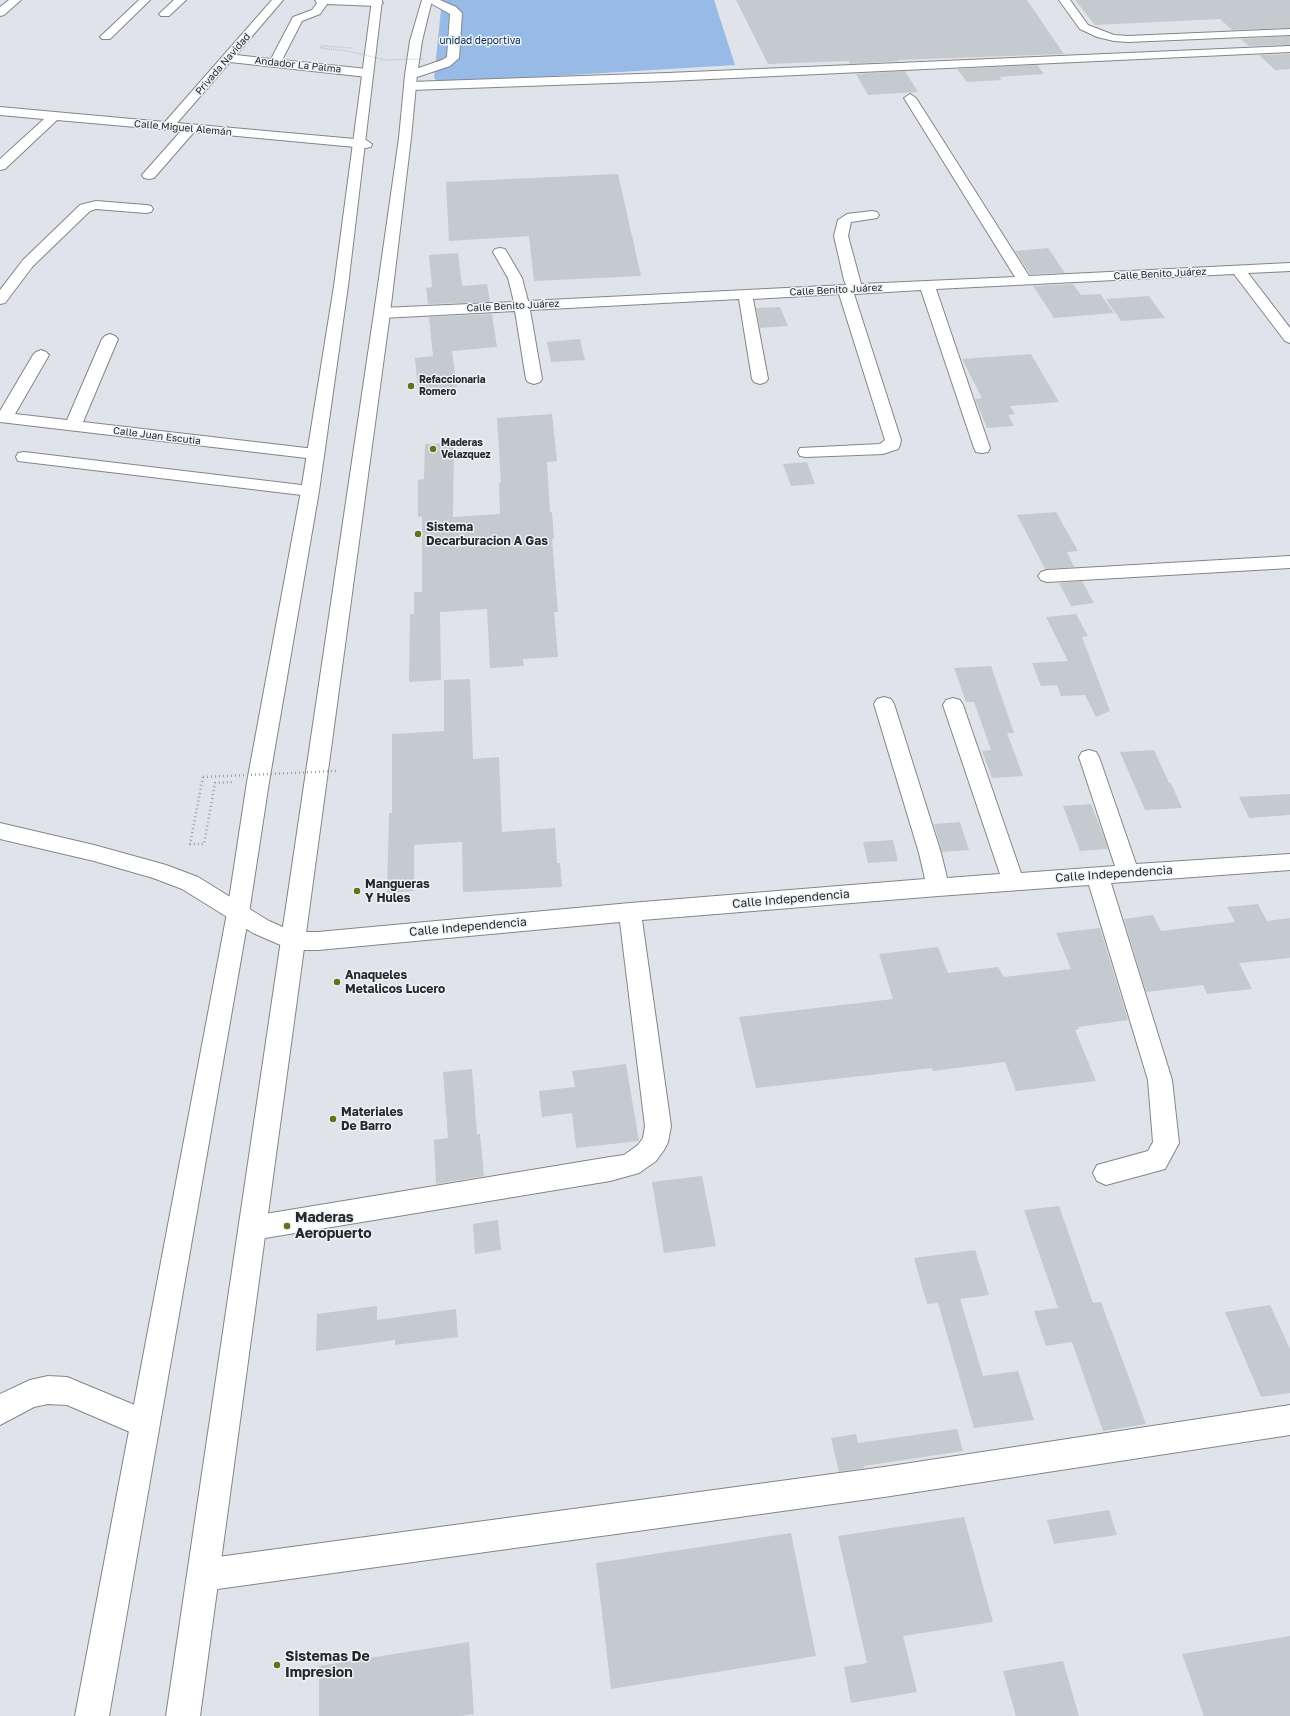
<!DOCTYPE html>
<meta charset="utf-8">
<style>
body{margin:0}
canvas{display:block;background:#e0e4ea}
</style>
<canvas width="1290" height="1716"></canvas>
<script>
const c = document.querySelector('canvas').getContext('2d');
c.lineJoin = 'round';
function fillPath(path, color) { c.fillStyle = color; c.fill(path, 'evenodd'); }
const toPath = rows => new Path2D(rows.map(r => 'M' + r).join(''));
function stroke(path, color, width, dash) { c.strokeStyle = color; c.lineWidth = width; c.lineCap = dash ? 'butt' : 'round'; c.setLineDash(dash || []); c.stroke(path); }
function label(font, color, halo, rows, align = 'center') {
  c.font = font + ' "Golos Text",sans-serif'; c.lineWidth = 3; c.setLineDash([]); c.textBaseline = 'middle'; c.strokeStyle = halo; c.fillStyle = color; for (const [text, x, y, turn = 0] of rows) {
    c.save(); c.translate(x, y); c.rotate((+turn || 0) * Math.PI / 180); c.textAlign = isNaN(turn) ? turn : align; if (halo) c.strokeText(text, 0, 0); c.fillText(text, 0, 0); c.restore();
  }
}
fillPath(toPath([
 [442,0,714,0,735,65,439,83,434,78]
]), '#97bbe6');
fillPath(toPath([
 [736,0,1027,0,1064,54,898,60,899,61,850,64,849,61,768,64],
 [1075,0,1290,0,1290,28,1232,30,1220,19,1095,25],
 [1290,36,1290,45,1249,46,1241,39],
 [1290,54,1290,69,1275,70,1259,55],
 [1037,65,1044,74,999,77,1002,80,967,82,957,69],
 [905,71,918,92,868,95,856,74],
 [618,174,641,276,534,281,529,236,449,241,446,182],
 [1048,248,1065,273,1030,274,1015,251],
 [458,253,462,286,487,284,490,302,428,304,426,288,432,287,429,255],
 [1073,284,1081,295,1100,294,1114,313,1054,318,1033,286],
 [1149,296,1165,318,1121,321,1106,299],
 [780,307,788,326,760,328,756,308],
 [492,314,497,347,452,351,457,387,418,390,415,358,433,356,429,317],
 [580,339,585,360,551,362,547,342],
 [1031,354,1059,402,1010,406,1015,414,1008,415,1014,426,987,428,975,399,982,398,962,359],
 [552,414,557,461,547,462,550,512,552,512,554,539,552,539,558,612,554,612,558,657,523,659,524,666,490,668,487,609,440,612,441,680,409,682,410,614,414,614,414,592,422,592,422,516,418,517,418,480,424,479,425,444,454,443,453,517,500,514,499,483,501,483,497,418],
 [807,462,815,484,791,486,783,464],
 [1056,512,1078,551,1067,552,1074,567,1045,569,1017,515],
 [1082,581,1094,603,1071,606,1059,583],
 [1076,614,1088,636,1082,637,1110,711,1096,717,1085,695,1061,696,1057,685,1041,686,1032,663,1068,661,1046,617],
 [991,666,1014,733,1007,733,1023,776,992,778,982,751,991,750,974,702,966,702,954,668],
 [470,679,473,759,499,757,502,832,555,828,557,863,560,863,562,887,463,892,462,842,414,845,414,891,387,893,389,813,392,813,392,734,444,731,444,680],
 [1154,750,1169,783,1171,783,1182,808,1145,810,1120,752],
 [1290,794,1290,815,1249,818,1239,797],
 [1091,804,1103,834,1108,849,1080,851,1063,806],
 [960,822,969,850,942,852,934,824],
 [893,840,898,861,868,863,863,842],
 [1258,904,1267,921,1290,918,1290,958,1239,963,1252,989,1207,994,1203,985,1146,992,1124,919,1153,915,1161,931,1235,922,1227,907],
 [1100,928,1128,1020,1078,1027,1079,1029,1075,1030,1096,1081,1016,1091,1005,1062,933,1071,932,1068,756,1088,739,1017,893,999,879,954,938,947,948,973,998,967,1004,977,1071,969,1056,933],
 [626,1064,639,1141,576,1148,572,1113,542,1117,539,1091,575,1087,572,1071],
 [472,1069,477,1134,480,1134,484,1176,436,1184,434,1140,448,1138,443,1072],
 [702,1176,716,1246,664,1253,652,1182],
 [1059,1206,1093,1303,1101,1302,1146,1424,1103,1431,1072,1342,1046,1346,1034,1311,1058,1308,1024,1210],
 [498,1220,501,1250,475,1254,473,1224],
 [975,1250,989,1295,960,1299,983,1376,1018,1371,1034,1420,974,1428,938,1303,927,1304,914,1258],
 [1270,1305,1290,1349,1290,1393,1261,1397,1225,1312],
 [377,1306,377,1320,456,1309,458,1337,395,1345,395,1340,316,1351,317,1314],
 [957,1429,963,1451,864,1466,864,1468,839,1472,831,1438,856,1434,858,1443],
 [1109,1510,1117,1535,1054,1544,1047,1520],
 [964,1517,993,1622,903,1636,917,1692,851,1703,844,1667,867,1663,838,1536],
 [791,1533,816,1656,611,1689,596,1563],
 [1290,1636,1290,1716,1204,1716,1182,1654],
 [469,1642,474,1714,461,1716,319,1716,319,1666],
 [1063,1661,1079,1716,1016,1716,1003,1671]
]), '#c5cacf');
const minor = toPath([
 [9,0,21,0,4,15,0,16,0,7,9,0],
 [139,0,150,0,110,39,102,39,100,37,102,35,139,0],
 [174,0,186,0,169,16,161,16,159,14,161,12,174,0],
 [272,0,283,0,236,55,271,59,293,17,312,10,317,3,315,0,378,0,383,3,377,6,327,4,320,14,302,21,282,60,367,69,371,70,373,73,371,76,367,77,230,62,177,123,366,140,372,144,371,147,366,148,194,132,154,178,149,179,144,178,142,175,181,131,57,120,5,169,0,170,0,159,44,119,0,115,0,107,165,122,272,0],
 [425,0,440,0,456,7,462,13,459,58,450,66,411,79,405,75,407,72,442,60,447,57,450,14,425,0],
 [1059,0,1070,0,1088,25,1114,35,1128,36,1290,29,1290,35,1128,42,1114,41,1097,37,1080,29,1059,0],
 [1290,46,1290,52,668,81,410,90,404,86,410,82,668,73,1290,46],
 [910,94,916,98,1029,276,1290,263,1290,271,1248,273,1290,328,1290,343,1285,341,1234,274,936,289,990,448,988,452,982,453,976,452,974,448,921,290,854,294,901,440,900,445,898,449,883,454,806,457,800,456,798,452,800,448,880,444,885,440,839,294,753,299,768,379,766,382,760,384,754,382,752,379,739,299,530,310,542,379,540,382,534,384,528,382,526,379,515,311,382,318,377,316,374,313,377,310,382,308,514,302,508,278,493,252,495,249,500,248,505,249,522,278,528,301,846,285,844,280,834,236,838,220,847,214,872,211,877,212,879,215,877,218,851,222,848,236,861,284,1015,277,904,98,910,94],
 [96,201,146,205,151,206,153,209,151,212,146,213,96,209,90,211,33,266,5,303,0,304,0,290,23,260,80,205,96,201],
 [110,334,115,336,118,339,83,422,315,449,321,450,323,454,321,458,315,459,0,422,0,411,33,355,36,352,41,350,46,352,49,355,15,414,67,420,102,339,105,336,110,334],
 [24,452,310,486,316,487,319,491,316,495,310,496,18,461,16,457,18,453,24,452],
 [1290,556,1290,568,1047,582,1041,580,1038,576,1041,572,1047,570,1290,556],
 [884,697,891,699,894,704,941,853,947,878,1000,874,943,705,946,700,953,698,960,700,963,705,1021,873,1115,866,1079,757,1082,752,1089,750,1096,752,1099,757,1136,864,1290,854,1290,870,1111,883,1172,1080,1179,1143,1165,1169,1106,1185,1097,1181,1093,1173,1097,1165,1148,1151,1153,1142,1148,1080,1089,885,938,896,642,920,671,1126,668,1142,664,1150,656,1161,639,1173,610,1181,253,1240,244,1237,240,1228,244,1219,253,1216,610,1157,624,1155,638,1145,643,1138,645,1126,620,922,318,950,292,950,253,933,182,889,153,878,94,861,0,839,0,823,94,845,166,865,198,877,269,921,294,932,318,932,630,903,925,879,919,853,874,704,877,699,884,697],
 [48,1376,67,1377,154,1413,159,1423,154,1433,144,1438,67,1405,48,1404,34,1407,0,1425,0,1394,30,1380,48,1376],
 [1290,1405,1290,1435,884,1497,203,1591,192,1586,187,1575,192,1564,203,1559,884,1467,1290,1405]
]);
const major = toPath([
 [372,0,382,0,348,286,319,491,269,782,249,913,109,1716,75,1716,227,913,247,782,301,491,334,286,372,0],
 [422,0,432,0,422,41,417,75,411,138,390,313,200,1716,166,1716,374,313,399,138,405,75,410,41,422,0]
]);
stroke(minor, '#82868b', 2);
stroke(major, '#82868b', 2);
stroke(toPath([
 [321,48,322,46,353,48]
]), '#9b9ea3', 1.5, [0.5, 1.5]);
stroke(toPath([
 [203,777,190,844,204,844,215,783,233,782]
]), '#9b9ea3', 2.5, [1, 3]);
fillPath(minor, '#fff');
fillPath(major, '#fff');
stroke(toPath([
 [321,48,348,51,385,60,424,59]
]), '#9b9ea3', 1.5, [0.5, 1.5]);
stroke(toPath([
 [203,777,336,771]
]), '#9b9ea3', 2.5, [1, 3]);
for (const [x, y, r, color] of [
 [411,386,4,"#64721d"],
 [433,449,4,"#64721d"],
 [418,534,4,"#64721d"],
 [357,891,4,"#64721d"],
 [337,982,4,"#64721d"],
 [333,1119,4,"#64721d"],
 [287,1226,4,"#64721d"],
 [277,1665,4,"#64721d"]
]) { const dot = new Path2D(); dot.arc(x, y, r, 0, 2 * Math.PI); c.fillStyle = color; c.fill(dot); stroke(dot, '#edf2f7', 1.5); }
label('10px', '#062a51', '#edf2f7', [
 ["unidad deportiva",480,41]
]);
label('10px', '#27292b', '#edf2f7', [
 ["Privada Navidad",223,64,-49],
 ["Andador La Palma",298,65,6],
 ["Calle Miguel Alemán",183,128,5],
 ["Calle Benito Juárez",1160,274,-3],
 ["Calle Benito Juárez",836,290,-3],
 ["Calle Benito Juárez",513,306,-3],
 ["Calle Juan Escutia",157,436,7]
]);
label('bold 10px', '#27292b', '#edf2f7', [
 ["Refaccionaria",419,380],
 ["Romero",419,392],
 ["Maderas",441,443],
 ["Velazquez",441,455]
], 'left');
label('bold 12px', '#27292b', '#edf2f7', [
 ["Sistema",426,527],
 ["Decarburacion A Gas",426,541],
 ["Mangueras",365,884],
 ["Y Hules",365,898],
 ["Anaqueles",345,975],
 ["Metalicos Lucero",345,989],
 ["Materiales",341,1112],
 ["De Barro",341,1126]
], 'left');
label('12px', '#27292b', '#edf2f7', [
 ["Calle Independencia",1114,874,-4],
 ["Calle Independencia",791,899,-5],
 ["Calle Independencia",468,927,-5]
]);
label('bold 14px', '#27292b', '#edf2f7', [
 ["Maderas",295,1218],
 ["Aeropuerto",295,1234],
 ["Sistemas De",285,1657],
 ["Impresion",285,1673]
], 'left');
</script>
